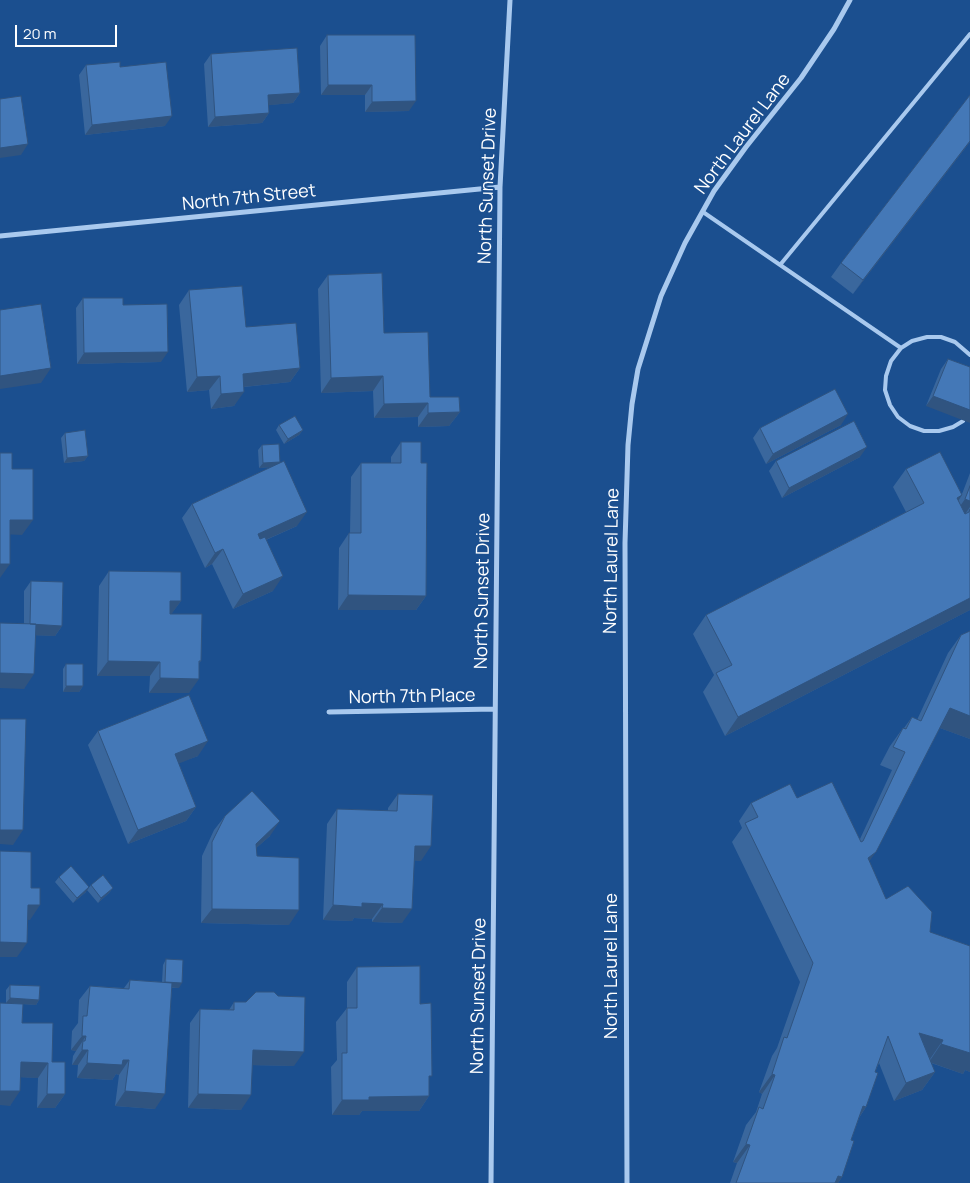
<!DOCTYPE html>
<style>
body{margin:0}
#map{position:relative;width:970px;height:1183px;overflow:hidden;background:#1b4f8f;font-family:Manrope,sans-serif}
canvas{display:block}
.scale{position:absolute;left:15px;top:25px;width:102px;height:22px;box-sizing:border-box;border:2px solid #fff;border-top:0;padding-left:6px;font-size:15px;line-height:18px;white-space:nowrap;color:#fff;-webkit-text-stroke:4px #1b4f8f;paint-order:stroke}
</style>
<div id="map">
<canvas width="970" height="1183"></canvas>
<div class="scale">20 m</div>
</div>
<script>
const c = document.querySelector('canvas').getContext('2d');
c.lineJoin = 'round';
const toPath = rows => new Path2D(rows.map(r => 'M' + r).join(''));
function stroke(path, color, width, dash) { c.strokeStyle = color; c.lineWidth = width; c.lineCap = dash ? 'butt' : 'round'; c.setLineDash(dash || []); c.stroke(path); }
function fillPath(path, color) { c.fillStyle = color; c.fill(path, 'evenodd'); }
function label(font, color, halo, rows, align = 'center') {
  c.font = font + ' Manrope,sans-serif'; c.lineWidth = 4; c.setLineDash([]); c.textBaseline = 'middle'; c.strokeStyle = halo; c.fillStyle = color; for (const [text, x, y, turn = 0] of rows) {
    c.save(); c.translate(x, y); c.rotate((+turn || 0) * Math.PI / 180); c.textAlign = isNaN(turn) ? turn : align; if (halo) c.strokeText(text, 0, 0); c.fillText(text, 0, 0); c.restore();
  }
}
stroke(toPath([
 [703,212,901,348],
 [780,265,970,34],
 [963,421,953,427,939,431,924,431,910,426,898,417,890,405,885,390,886,376,891,361,901,348,912,341,927,337,941,337,955,342,970,355]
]), '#a9c9ee', 4);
stroke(toPath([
 [0,236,500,187],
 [329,712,495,709],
 [491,1183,500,187,510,0],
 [627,1183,625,543,628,445,632,404,638,369,661,296,685,243,714,191,746,147,801,78,834,29,850,0]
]), '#a9c9ee', 5);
fillPath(toPath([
 [327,35,409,111,365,112,365,95,321,95,320,46],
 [211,54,300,93,293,103,268,105,269,113,262,123,208,127,204,64],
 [86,65,120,67,165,126,85,135,79,75],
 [970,95,970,142,853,294,831,277,841,263],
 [328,275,384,333,430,397,460,412,449,426,418,427,418,417,374,418,373,391,321,393,318,289],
 [189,290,246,327,300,368,290,382,244,387,234,406,211,409,209,390,187,392,179,305],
 [83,298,123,305,161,362,77,364,76,308],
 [948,359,970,367,926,406,941,369],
 [279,425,303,430,299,435,284,444,276,430],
 [841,425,766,464,753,438,760,428],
 [65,433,88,456,84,461,64,463,61,438],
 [401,442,421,463,426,596,416,610,338,610,339,548,349,533,350,533,351,477,361,463,391,463,391,457],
 [262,445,280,462,278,464,297,526,266,540,273,591,233,609,212,564,205,568,182,518,192,504,271,467,259,468,258,450],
 [860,457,782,498,769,471,776,461],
 [906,469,962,494,970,473,970,610,725,736,703,692,714,675,693,634,706,615,906,512,893,487],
 [109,571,181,601,171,614,201,661,199,663,189,693,149,693,150,676,97,676,99,586],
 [31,581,62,626,55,636,35,635,24,689,24,591],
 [970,631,970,739,940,728,869,861,886,899,930,932,970,946,970,1072,965,1070,963,1074,931,1063,935,1072,922,1090,894,1101,879,1063,875,1072,866,1107,859,1118,851,1140,842,1177,838,1183,730,1183,737,1163,733,1162,746,1125,756,1112,762,1094,759,1092,772,1056,777,1048,800,982,732,842,742,828,739,821,751,803,797,798,860,839,892,770,880,765,890,746,903,728,904,728,912,717,917,720,948,653,961,635],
 [66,664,83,686,79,692,63,692,63,669],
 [98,731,198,756,178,763,196,807,186,821,128,844,88,745],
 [398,794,421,861,414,860,402,923,372,922,372,919,354,918,352,921,323,920,327,824,337,809,388,811,388,808],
 [225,816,270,836,256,848,257,856,289,925,201,923,202,856,214,830],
 [59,877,86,892,73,903,55,882],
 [91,885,113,888,109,893,98,903,87,890],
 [166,959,179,988,172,988,155,1109,115,1106,119,1075,116,1074,112,1080,77,1078,78,1065,72,1065,73,1056,76,1051,71,1050,72,1031,78,1023,79,1000,90,986,124,988,130,980,162,982,163,965],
 [357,967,420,1004,429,1079,429,1096,419,1111,362,1111,359,1115,332,1115,331,1067,337,1060,336,1022,347,1008,347,982],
 [10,985,39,1000,36,1005,23,1004,22,1023,52,1062,65,1094,55,1108,37,1108,38,1078,20,1077,10,1106,6,1003,6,990],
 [234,1002,294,1066,252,1065,241,1110,188,1108,190,1023,200,1009,229,1010]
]), '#3a679d');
fillPath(toPath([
 [328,85,372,85,365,95,321,95],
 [300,93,293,103,261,106,268,95],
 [416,101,409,111,365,112,372,102],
 [269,113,262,123,208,127,215,117],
 [172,116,165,126,85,135,92,125],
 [970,141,970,142,853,294,863,280],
 [28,144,21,155,0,158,0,148],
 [168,352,161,362,77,364,84,353],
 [51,368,41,383,0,389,0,376],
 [300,368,290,382,233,388,243,374],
 [220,376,209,390,187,392,197,377],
 [383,376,373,391,321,393,331,378],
 [244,392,234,406,211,409,221,394],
 [933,396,970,410,970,423,926,406],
 [428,403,418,417,374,418,384,404],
 [460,412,449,426,418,427,428,413],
 [848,414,841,425,766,464,773,454],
 [303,430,299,435,284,444,288,439],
 [867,447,860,457,782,498,789,488],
 [88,456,84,461,64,463,67,458],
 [280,462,276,467,259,468,263,463],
 [962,495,950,514,957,498],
 [965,499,970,501,970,507,960,521,952,518],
 [307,512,297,526,247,548,258,534],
 [10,520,33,520,22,535,0,534],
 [223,549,212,564,205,568,215,553],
 [0,564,10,564,0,578],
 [283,576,273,591,233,609,243,594],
 [348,595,426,596,416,610,338,610],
 [970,598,970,610,725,736,738,717],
 [170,601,181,601,170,616],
 [30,624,62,626,55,636,23,635],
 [108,661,160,662,150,676,97,676],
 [0,673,34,674,24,689,0,688],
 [160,678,199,679,189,693,149,693],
 [66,686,83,686,79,692,63,692],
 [950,708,970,716,970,739,937,727],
 [208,741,198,756,165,769,175,754],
 [196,807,186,821,128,844,138,830],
 [280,821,270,836,245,858,256,844],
 [0,830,23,830,13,845,0,844],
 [415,846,431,846,421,861,404,860],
 [876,852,863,870,868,858],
 [89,887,86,892,73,903,77,898],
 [113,888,109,893,98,903,101,898],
 [362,903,383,904,372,919,354,918,352,921,323,920,333,905],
 [28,905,40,905,30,920,18,919],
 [382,908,412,909,402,923,372,922],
 [212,909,299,910,289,925,201,923],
 [0,942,27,943,17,957,0,957],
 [165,982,182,983,179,988,161,987],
 [10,998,39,1000,36,1005,6,1003],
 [919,1033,943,1040,930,1059],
 [82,1036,86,1036,76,1051,71,1050],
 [941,1044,970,1053,970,1072,965,1070,963,1074,929,1062],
 [82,1050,88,1050,78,1065,72,1065],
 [253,1050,304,1052,294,1066,242,1065],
 [123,1060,129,1060,119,1075,116,1074,112,1080,77,1078,87,1063],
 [21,1062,48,1063,38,1078,10,1077],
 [935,1072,922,1090,894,1101,906,1083],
 [772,1074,775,1075,762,1094,759,1092],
 [0,1091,20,1091,10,1106,0,1105],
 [125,1091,165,1094,155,1109,115,1106],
 [47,1094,65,1094,55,1108,37,1108],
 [198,1094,251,1095,241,1110,188,1108],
 [429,1096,419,1111,362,1111,359,1115,332,1115,342,1100,369,1097],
 [863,1106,866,1107,854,1125],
 [746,1144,750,1145,737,1163,733,1162],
 [838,1176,842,1177,838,1183,832,1183]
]), '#305480');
const building = toPath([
 [327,35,415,35,416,101,372,102,372,85,328,85,327,35],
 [297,48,300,93,268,95,269,113,215,117,211,54,297,48],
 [120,62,120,67,166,62,172,116,92,125,86,65,120,62],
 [970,95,970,141,863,280,841,263,970,95],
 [21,96,28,144,0,148,0,99,21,96],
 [382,273,384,333,428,332,430,397,459,397,460,412,428,413,428,403,384,404,383,376,331,378,328,275,382,273],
 [242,286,246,327,296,323,300,368,243,374,244,392,221,394,220,376,197,377,189,290,242,286],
 [83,298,123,298,123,305,167,304,168,352,84,353,83,298],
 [41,304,51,368,0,376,0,310,41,304],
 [948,359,970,367,970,410,933,396,948,359],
 [835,389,848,414,773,454,760,428,835,389],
 [295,416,303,430,288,439,279,425,295,416],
 [854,421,867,447,789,488,776,461,854,421],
 [85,430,88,456,67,458,65,433,85,430],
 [401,442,421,442,421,463,427,463,426,596,348,595,349,533,361,533,361,463,401,463,401,442],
 [279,444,280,462,263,463,262,445,279,444],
 [940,452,962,495,957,498,965,514,969,512,970,509,970,598,738,717,716,673,732,665,706,615,924,503,906,469,940,452],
 [0,453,12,453,12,469,33,469,33,520,10,520,10,564,0,564,0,453],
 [284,461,307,512,258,534,260,539,265,537,283,576,243,594,223,549,215,553,192,504,284,461],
 [970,486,970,501,965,499,970,486],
 [109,571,181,572,181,601,170,601,170,614,202,614,201,661,199,661,199,679,160,678,160,662,108,661,109,571],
 [31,581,63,582,62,626,30,624,31,581],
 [0,623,36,624,34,674,0,673,0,623],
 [970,631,970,716,950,708,876,852,868,858,886,899,908,886,932,912,930,932,970,946,970,1053,941,1044,943,1040,919,1033,935,1072,906,1083,888,1036,875,1072,878,1073,866,1107,863,1106,851,1140,854,1141,842,1177,838,1176,835,1183,736,1183,750,1145,746,1144,759,1107,763,1109,775,1075,772,1074,784,1037,787,1038,813,963,745,823,758,817,751,803,790,784,797,798,832,782,861,842,863,841,905,752,893,747,903,728,906,729,912,717,921,721,961,635,970,631],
 [66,664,83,664,83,686,66,686,66,664],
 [189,695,208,741,175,754,196,807,138,830,98,731,189,695],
 [0,719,26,719,23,830,0,830,0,719],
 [252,791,280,821,256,844,257,856,299,858,299,910,212,909,212,842,225,816,252,791],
 [398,794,433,795,431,846,415,846,412,909,382,908,383,904,362,903,362,907,333,905,337,809,397,811,398,794],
 [0,851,31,852,31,888,40,888,40,905,28,905,27,943,0,942,0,851],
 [71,866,89,887,77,898,59,877,71,866],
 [103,875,113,888,101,898,91,885,103,875],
 [166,959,183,960,182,983,165,982,166,959],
 [420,966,420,1004,431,1003,432,1076,429,1076,429,1096,369,1097,369,1100,342,1100,342,1053,347,1053,347,1008,357,1008,357,967,420,966],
 [130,980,172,983,165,1094,125,1091,129,1060,123,1060,122,1065,87,1063,88,1050,82,1050,83,1041,85,1041,86,1036,82,1036,83,1016,87,1016,90,986,129,989,130,980],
 [10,985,40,986,39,1000,10,998,10,985],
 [256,992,274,992,278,996,305,997,304,1052,253,1050,251,1095,198,1094,200,1009,234,1010,234,1002,246,1002,256,992],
 [0,1003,23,1004,22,1023,53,1023,52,1062,65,1062,65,1094,47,1094,48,1063,21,1062,20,1091,0,1091,0,1003]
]);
fillPath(building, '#4478b7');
stroke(building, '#305480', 1);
label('18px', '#fff', '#1b4f8f', [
 ["North Laurel Lane",743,134,-53],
 ["North Sunset Drive",488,186,-88],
 ["North 7th Street",249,198,-6],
 ["North Laurel Lane",612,561,-89],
 ["North Sunset Drive",483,591,-89],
 ["North 7th Place",412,697,-1],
 ["North Laurel Lane",612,966,-90],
 ["North Sunset Drive",479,996,-89]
]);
</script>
